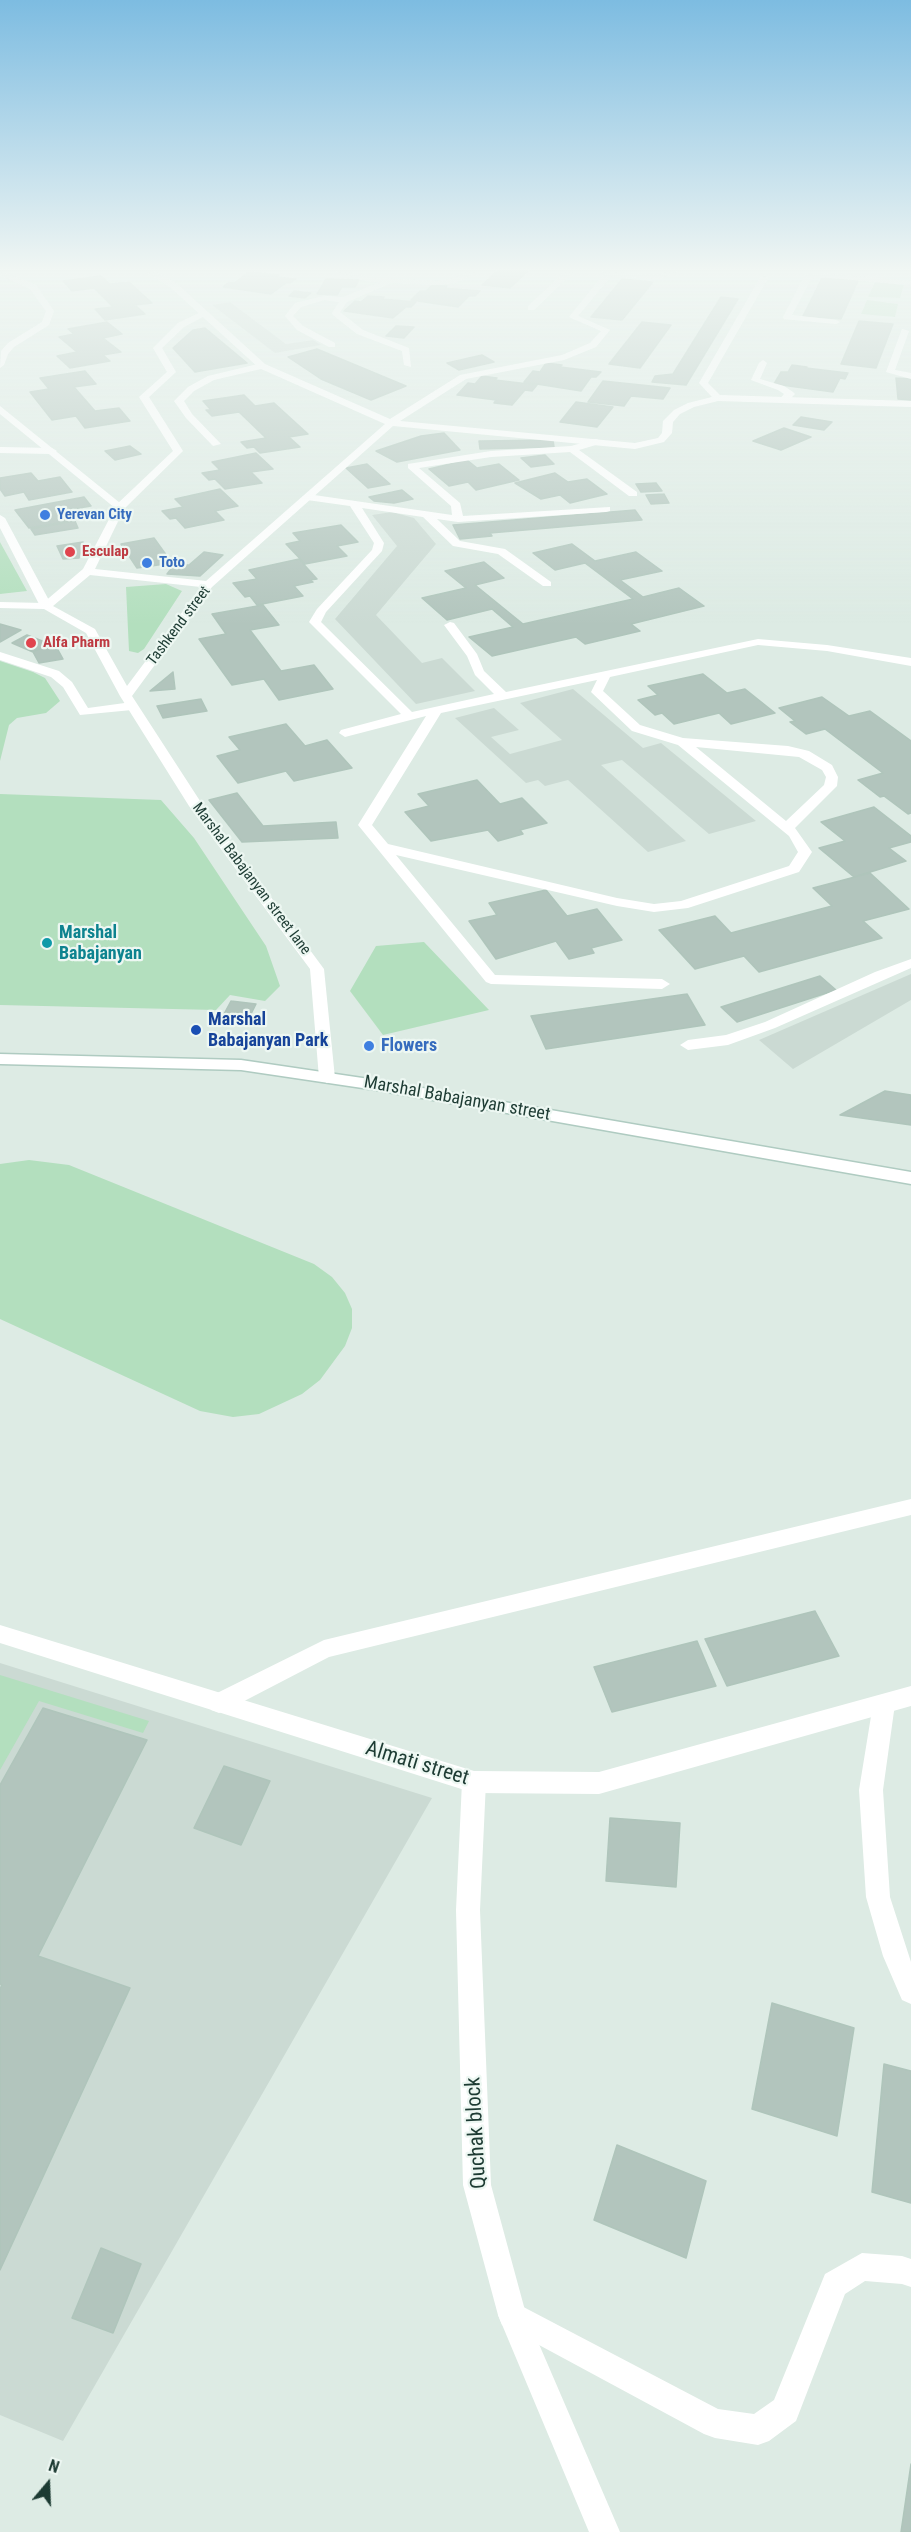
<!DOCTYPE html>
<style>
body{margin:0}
#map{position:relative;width:911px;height:2532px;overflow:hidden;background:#ddebe4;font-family:"Roboto Condensed",sans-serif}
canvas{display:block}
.north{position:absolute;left:18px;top:2454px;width:60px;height:60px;-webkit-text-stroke:4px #edf7f2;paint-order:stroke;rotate:19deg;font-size:16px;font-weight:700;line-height:24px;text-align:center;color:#1d3b33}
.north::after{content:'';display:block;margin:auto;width:21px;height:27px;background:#1d3b33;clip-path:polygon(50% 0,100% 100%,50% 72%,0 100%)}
</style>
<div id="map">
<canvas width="911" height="2532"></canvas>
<div class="north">N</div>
</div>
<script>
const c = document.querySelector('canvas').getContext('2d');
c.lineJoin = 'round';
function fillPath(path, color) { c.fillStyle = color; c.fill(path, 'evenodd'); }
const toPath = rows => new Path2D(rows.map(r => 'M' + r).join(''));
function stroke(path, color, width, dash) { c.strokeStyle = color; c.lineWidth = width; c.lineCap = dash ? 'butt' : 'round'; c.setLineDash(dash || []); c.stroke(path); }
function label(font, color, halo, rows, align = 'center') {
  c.font = font + ' "Roboto Condensed",sans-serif'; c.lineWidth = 4.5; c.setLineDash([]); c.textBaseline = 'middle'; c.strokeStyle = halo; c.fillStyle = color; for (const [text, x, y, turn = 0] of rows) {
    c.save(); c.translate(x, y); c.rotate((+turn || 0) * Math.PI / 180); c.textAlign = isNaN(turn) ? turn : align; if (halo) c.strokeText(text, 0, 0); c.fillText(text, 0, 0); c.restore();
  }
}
fillPath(toPath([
 [230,302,286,344,313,340,321,345,275,353,212,305],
 [392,512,414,518,436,544,376,615,422,663,442,658,475,691,416,704,335,619,397,546,372,515],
 [573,689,643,748,661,743,756,821,709,834,622,760,601,765,686,841,648,852,568,780,545,786,538,780,526,783,455,718,494,708,519,730,491,737,510,754,562,740,520,703],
 [911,974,911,1000,793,1069,759,1040],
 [0,1663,432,1798,63,2441,0,2415]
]), '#cbdad3');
fillPath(toPath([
 [875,282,904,285,900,298,868,297],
 [867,300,898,304,895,317,861,314],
 [0,542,27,591,0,594],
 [166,584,182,591,144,649,138,653,129,651,126,587],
 [0,661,33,672,45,678,60,701,46,713,17,718,9,725,0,761],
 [0,794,161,800,194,838,266,946,280,986,265,1001,230,995,216,1010,0,1005],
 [424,942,489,1010,383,1035,350,991,376,946],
 [29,1160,69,1165,314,1264,332,1277,345,1293,352,1309,352,1328,345,1346,320,1380,302,1394,259,1414,233,1417,200,1411,0,1319,0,1164],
 [0,1675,149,1721,143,1733,39,1701,0,1770]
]), '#b3dfbe');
const building = toPath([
 [497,271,528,271,510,288,482,285,497,271],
 [249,272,279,275,276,277,296,279,290,283,286,283,271,294,223,287,229,282,234,283,249,272],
 [101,276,110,284,129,282,152,303,135,305,145,314,105,320,95,309,113,307,94,288,72,291,63,281,101,276],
 [822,278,858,281,841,319,803,316,822,278],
 [326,279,359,280,355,287,342,287,337,295,317,294,326,279],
 [622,279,653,282,622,320,591,317,622,279],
 [432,285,447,286,445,288,480,291,475,296,469,296,458,307,411,300,420,291,426,291,432,285],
 [294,291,311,293,305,298,289,296,294,291],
 [368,296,384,297,382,299,416,302,411,307,406,307,393,318,344,311,355,301,361,302,368,296],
 [721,297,738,299,686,385,652,382,655,376,673,374,721,297],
 [859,321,893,324,876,368,841,364,859,321],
 [107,322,122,334,103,338,121,352,103,355,110,361,70,368,57,356,77,352,59,337,74,334,68,329,107,322],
 [642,322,671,325,640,368,609,364,642,322],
 [396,326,414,327,404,338,386,336,396,326],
 [205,328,247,363,195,372,173,348,193,330,205,328],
 [317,349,406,386,371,400,321,379,288,357,317,349],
 [482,355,494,362,459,370,447,363,482,355],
 [546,363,562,365,560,367,601,372,596,377,591,377,581,391,524,382,533,371,540,372,546,363],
 [792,365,807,367,806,368,848,373,845,379,840,378,833,392,774,384,781,372,788,372,792,365],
 [85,371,96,384,74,387,95,411,119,408,130,421,85,428,76,416,52,420,30,392,49,389,40,378,85,371],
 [482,376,497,378,495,380,537,385,532,391,525,390,512,405,494,403,496,400,457,395,468,383,475,384,482,376],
 [896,378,911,379,911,400,898,399,896,378],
 [603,381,670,388,663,399,631,396,624,406,588,402,603,381],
 [244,395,255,406,274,403,308,434,289,437,300,447,260,453,254,447,247,448,241,442,266,438,239,412,212,416,206,410,211,410,203,401,244,395],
 [576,402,613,407,597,427,560,422,576,402],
 [801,417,832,422,824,430,793,425,801,417],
 [784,428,811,437,781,450,753,441,784,428],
 [444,433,460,450,397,462,376,451,421,436,444,433],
 [553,440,554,447,480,449,479,441,553,440],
 [130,446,141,454,115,460,105,451,130,446],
 [256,453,273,469,251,472,262,483,225,489,215,479,209,480,202,473,220,470,212,462,256,453],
 [545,455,554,464,531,467,521,458,545,455],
 [467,460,477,468,499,464,519,480,476,490,468,482,449,486,429,469,467,460],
 [367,464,390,484,368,488,346,468,367,464],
 [31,473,38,481,60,477,72,492,29,500,24,492,5,496,0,489,0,478,31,473],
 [555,473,568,482,587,479,607,494,570,503,560,495,541,499,515,483,555,473],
 [656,483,662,491,641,492,636,484,656,483],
 [220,489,238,506,215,511,224,520,185,528,176,518,170,519,162,511,183,507,175,499,220,489],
 [402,490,413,499,394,503,374,501,369,497,402,490],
 [664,494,669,503,651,504,646,495,664,494],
 [84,497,91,506,67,510,75,520,29,528,15,510,84,497],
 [635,510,642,520,490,533,492,536,460,539,453,525,635,510],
 [75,521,78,528,35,535,31,529,75,521],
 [341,525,358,542,337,546,347,556,305,564,286,544,300,541,293,533,341,525],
 [154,538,172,563,137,568,121,544,154,538],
 [83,542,79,558,63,559,57,546,83,542],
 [572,544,595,561,636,552,662,571,620,580,643,597,679,588,704,606,631,624,640,631,585,644,576,637,492,656,469,637,513,627,492,609,447,620,422,598,466,588,445,571,484,562,504,578,475,585,523,624,633,599,585,563,555,570,533,553,572,544],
 [204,552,223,555,200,576,167,574,174,565,189,565,204,552],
 [299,559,317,579,310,580,313,582,294,586,303,596,257,605,250,596,245,597,233,583,257,579,249,570,299,559],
 [263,605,279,625,250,630,281,671,314,665,333,689,279,700,264,679,232,685,199,639,226,634,212,614,263,605],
 [0,624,21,630,0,642,0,624],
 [27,635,50,644,33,652,12,643,27,635],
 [50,644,57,648,63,659,39,663,33,652,50,644],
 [173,672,175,689,150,691,173,672],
 [703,674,727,693,745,689,775,713,731,724,719,713,674,724,662,713,655,715,638,700,658,695,648,686,703,674],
 [822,697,849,716,870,711,911,741,911,813,908,814,884,796,880,797,858,780,883,773,825,729,806,734,790,722,795,721,779,708,822,697],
 [201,699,207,711,163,718,157,706,201,699],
 [286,724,305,746,327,740,352,768,294,781,286,771,238,783,217,756,240,750,229,737,286,724],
 [477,780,500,804,522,798,547,823,520,830,523,834,498,841,488,830,431,841,405,812,429,806,418,794,477,780],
 [237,793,263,826,336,822,338,838,242,842,209,800,237,793],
 [874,807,911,836,911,842,889,848,906,861,854,877,819,848,845,841,821,822,874,807],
 [870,873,909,909,863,921,882,938,759,972,744,956,695,969,659,930,715,916,731,933,832,906,813,888,870,873],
 [546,890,567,916,597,909,622,940,591,948,594,953,569,959,556,941,496,959,469,921,497,915,489,903,546,890],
 [820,976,836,990,737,1022,721,1007,820,976],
 [687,994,705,1025,546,1049,531,1016,687,994],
 [231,1001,256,1004,249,1018,224,1014,231,1001],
 [885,1091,911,1095,911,1125,840,1115,885,1091],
 [815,1611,839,1656,727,1686,705,1639,815,1611],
 [697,1641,716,1686,612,1712,594,1667,697,1641],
 [43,1708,147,1740,38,1956,130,1988,0,2270,0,1989,2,1985,0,1984,0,1785,43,1708],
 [224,1766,270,1781,241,1845,194,1828,224,1766],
 [610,1818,680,1823,676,1887,606,1881,610,1818],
 [772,2003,854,2028,837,2136,752,2109,772,2003],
 [884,2064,911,2071,911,2203,872,2192,884,2064],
 [617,2145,706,2181,686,2258,594,2220,617,2145],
 [101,2248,141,2264,113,2333,72,2318,101,2248],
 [911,2464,911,2532,901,2532,911,2464]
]);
fillPath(building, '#b2c5bd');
stroke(building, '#afc5bb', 1.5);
const secondary = toPath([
 [0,1054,241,1060,376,1080,911,1172,911,1184,376,1090,241,1070,0,1064,0,1054]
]);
stroke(secondary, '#afcbc1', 3);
fillPath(toPath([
 [566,271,574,271,534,310,528,310,528,306,566,271],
 [668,271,678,271,660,279,608,276,604,274,608,272,659,275,668,271],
 [819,273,911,281,911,285,819,277,811,279,792,315,836,320,840,322,836,324,784,319,783,317,805,275,819,273],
 [386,280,393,282,347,302,340,312,363,330,409,348,411,367,404,365,402,351,357,334,333,315,332,313,339,302,324,300,301,307,293,316,303,326,335,343,335,347,329,347,297,330,285,316,295,303,324,296,343,297,386,280],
 [203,311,210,313,184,327,162,348,176,372,149,397,183,451,124,509,116,509,116,505,173,451,139,397,167,372,153,348,178,323,203,311],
 [902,329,909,331,895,370,911,373,911,379,886,372,902,329],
 [763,360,767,363,760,379,784,386,793,392,795,394,787,402,781,402,779,400,784,394,778,390,751,380,759,363,763,360],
 [262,363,266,366,265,368,214,380,194,391,184,401,192,414,221,444,213,446,186,418,174,401,188,387,208,376,262,363],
 [596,439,599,440,599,444,579,450,637,492,637,496,629,496,570,452,491,457,419,468,460,503,463,516,610,507,610,511,606,512,458,522,437,519,460,541,505,549,551,582,551,586,543,586,498,554,453,546,423,517,362,508,384,543,382,551,326,612,321,622,412,712,494,694,475,675,467,656,444,625,450,622,454,623,477,654,484,671,506,692,758,639,827,645,911,658,911,666,827,651,758,645,610,677,603,691,640,725,683,738,788,746,809,751,832,765,838,777,837,786,795,828,812,852,799,872,688,908,654,912,617,906,396,855,495,975,662,979,670,984,662,989,491,984,486,982,358,825,426,716,345,737,339,733,341,730,401,714,309,622,317,609,372,550,374,543,350,506,307,500,302,497,307,494,452,515,451,506,408,468,408,464,491,451,571,446,596,439],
 [597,680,591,692,632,731,678,745,789,836,798,852,789,866,681,901,654,904,617,898,388,844,372,825,441,713,597,680],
 [696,747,799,757,822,770,826,777,824,785,786,821,696,747],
 [0,447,52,448,57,451,52,454,0,453,0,447],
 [0,515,5,518,52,606,50,608,46,609,40,606,0,528,0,515],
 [0,652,59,671,72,682,88,708,132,702,138,706,132,710,80,715,63,687,51,677,0,660,0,652],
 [911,959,911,968,775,1028,728,1045,688,1050,680,1045,688,1040,726,1035,765,1022,875,972,911,959],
 [911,1499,911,1515,329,1657,227,1710,219,1713,211,1710,208,1703,211,1696,324,1640,911,1499],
 [884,1694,892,1697,895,1704,883,1790,890,1897,911,1962,911,2004,902,2000,883,1956,866,1897,859,1790,873,1704,876,1697,884,1694],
 [862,2253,902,2256,911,2259,911,2287,902,2284,865,2281,845,2294,796,2421,769,2441,758,2445,715,2438,704,2434,502,2325,498,2315,502,2305,512,2301,718,2409,754,2414,774,2400,825,2274,862,2253]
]), '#fff');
fillPath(toPath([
 [0,271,36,285,54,311,49,325,14,347,8,354,4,365,0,368,1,351,8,343,42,322,46,311,30,289,0,275,0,271],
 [145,271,154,271,176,283,265,364,390,419,460,375,562,355,590,343,601,331,569,317,604,274,602,271,610,271,611,276,578,316,610,330,596,347,564,360,466,379,400,421,635,443,658,438,662,433,663,421,674,410,688,403,712,397,699,383,760,278,764,276,768,278,708,383,720,395,911,401,911,407,718,401,694,407,680,414,673,422,672,433,664,442,635,449,393,426,212,587,132,696,202,804,324,969,335,1078,327,1083,319,1078,310,969,189,806,120,696,86,633,44,609,0,608,0,602,43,603,83,569,115,508,0,414,0,406,125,507,95,569,206,581,385,424,259,368,170,287,145,271],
 [90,575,201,587,127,686,95,629,53,606,90,575],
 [336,271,348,271,371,278,438,281,451,279,468,271,478,271,456,283,438,285,370,282,336,271],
 [474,1771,482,1774,486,1782,480,1910,491,2185,526,2314,620,2532,589,2532,498,2315,463,2185,456,1910,462,1782,466,1774,474,1771]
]), '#fff');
fillPath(toPath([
 [0,1625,474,1771,599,1772,911,1686,911,1706,599,1794,474,1793,0,1643,0,1625]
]), '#fff');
fillPath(secondary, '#fff');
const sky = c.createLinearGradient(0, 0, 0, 625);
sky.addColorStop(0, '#7dbce1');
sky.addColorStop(0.43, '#f0f6f3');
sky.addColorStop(1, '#f0f6f300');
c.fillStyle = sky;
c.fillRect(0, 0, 911, 625);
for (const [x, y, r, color] of [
 [45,515,6,"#3f7fe0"],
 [70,552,6,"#e0444e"],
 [147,563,6,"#3f7fe0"],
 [31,643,6,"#e0444e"],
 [47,943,6,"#0f9aa8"],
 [196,1030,6,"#1a4fb4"],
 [369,1046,6,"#3f7fe0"]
]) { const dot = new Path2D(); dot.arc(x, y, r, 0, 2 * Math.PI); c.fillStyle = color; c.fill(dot); stroke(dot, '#edf7f2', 2); }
label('bold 15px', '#366cbe', '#edf7f2', [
 ["Yerevan City",57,515],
 ["Toto",159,563]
], 'left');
label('bold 15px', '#be3a42', '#edf7f2', [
 ["Esculap",82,552],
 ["Alfa Pharm",43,643]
], 'left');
label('15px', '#1d3b33', '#edf7f2', [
 ["Tashkend street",179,626,-53],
 ["Marshal Babajanyan street lane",251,879,53]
]);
label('bold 18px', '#0d838f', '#edf7f2', [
 ["Marshal",59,933],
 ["Babajanyan",59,954]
], 'left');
label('bold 18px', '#164399', '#edf7f2', [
 ["Marshal",208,1020],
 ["Babajanyan Park",208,1041]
], 'left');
label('bold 18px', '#366cbe', '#edf7f2', [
 ["Flowers",381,1046]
], 'left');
label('18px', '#1d3b33', '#edf7f2', [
 ["Marshal Babajanyan street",457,1099,10]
]);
label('21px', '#1d3b33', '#edf7f2', [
 ["Almati street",417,1764,17],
 ["Quchak block",477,2133,-93]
]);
</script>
